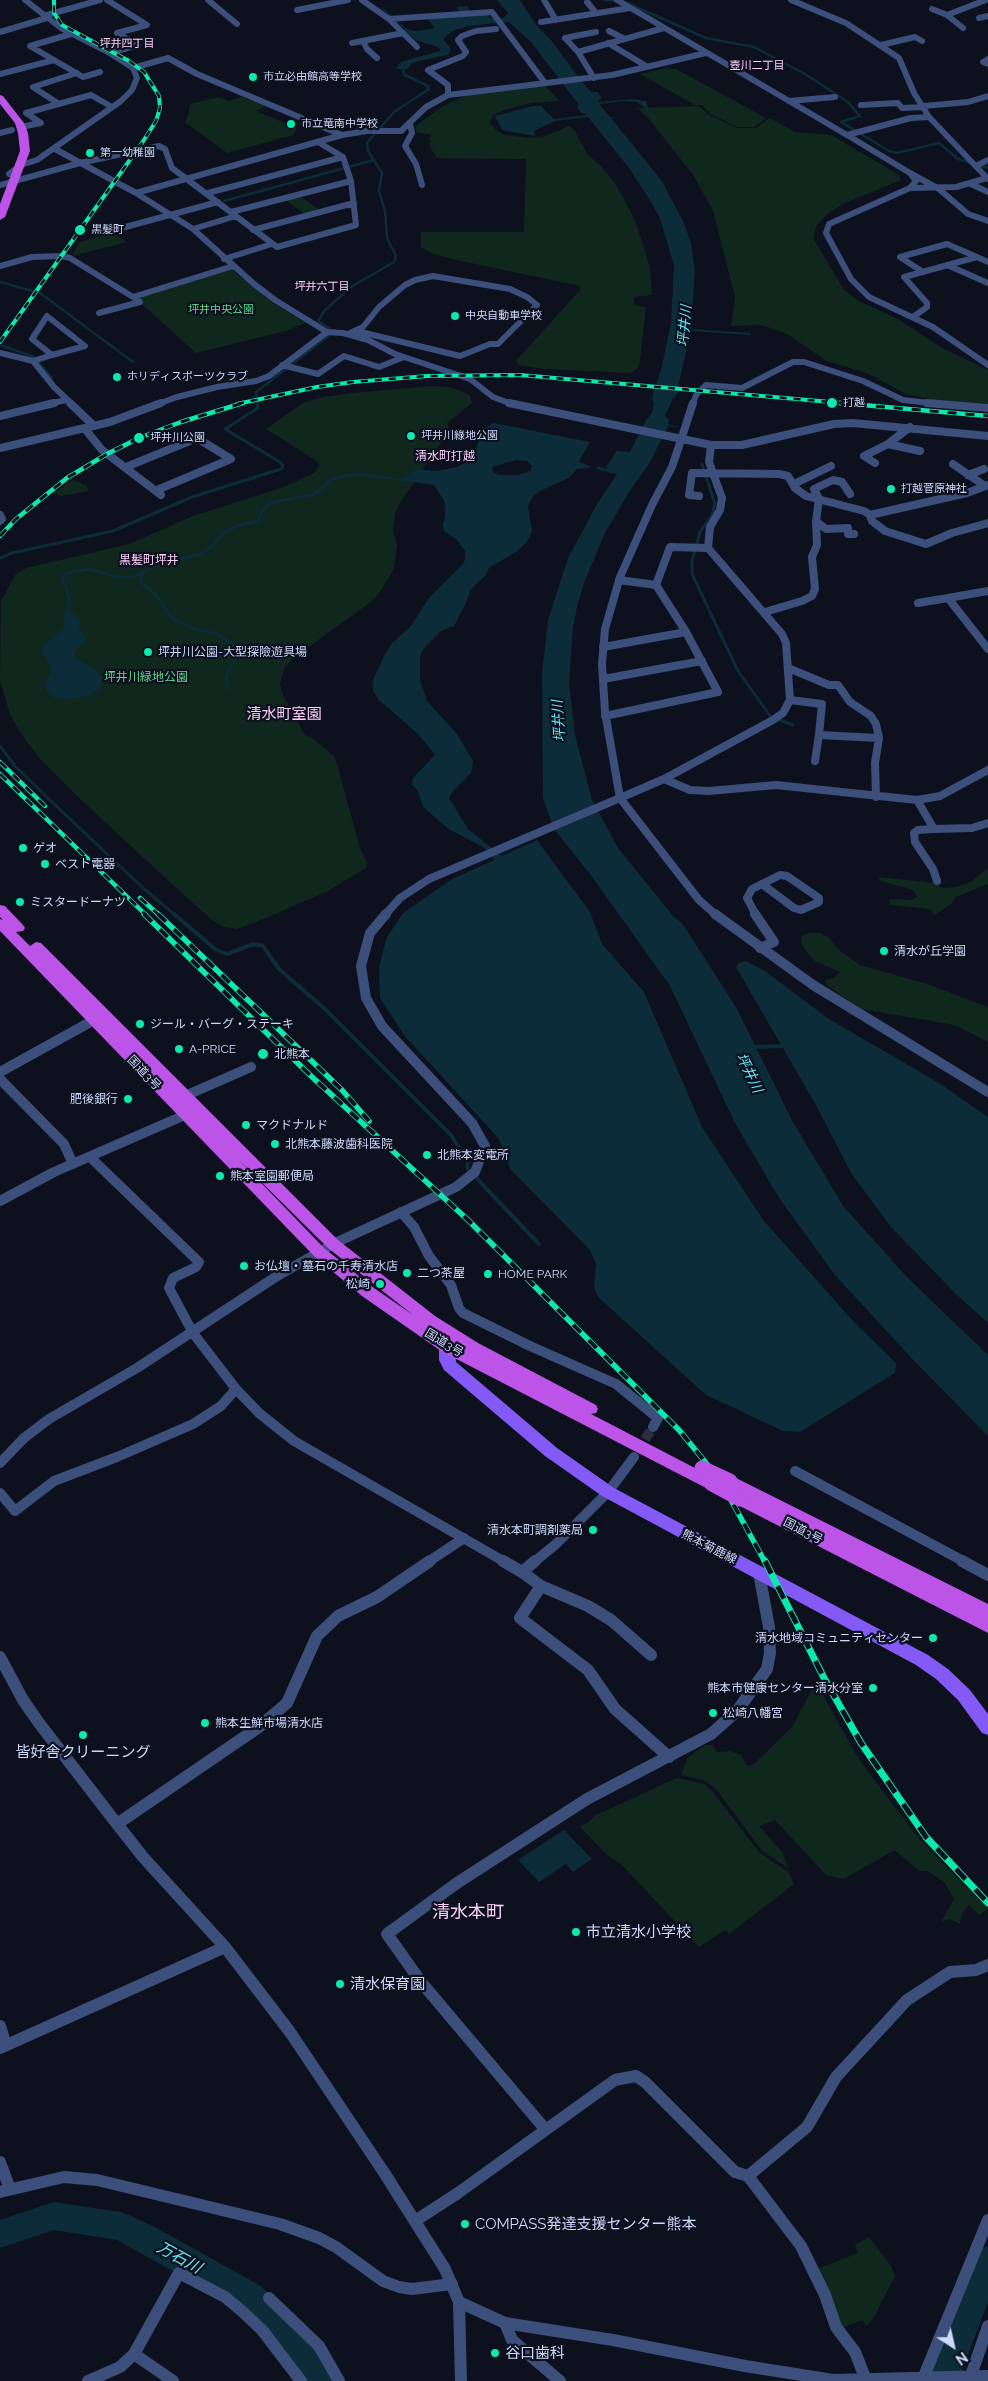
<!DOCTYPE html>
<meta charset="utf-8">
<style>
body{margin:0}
#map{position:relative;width:988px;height:2381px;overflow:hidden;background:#0d101d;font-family:Raleway,sans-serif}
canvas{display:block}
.north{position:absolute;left:928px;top:2321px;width:50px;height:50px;-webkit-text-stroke:4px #0d101d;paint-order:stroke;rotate:145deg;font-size:14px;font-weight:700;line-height:20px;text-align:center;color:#ccd8fc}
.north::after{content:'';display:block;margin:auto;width:18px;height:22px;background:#ccd8fc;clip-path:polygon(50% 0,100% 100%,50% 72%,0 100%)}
</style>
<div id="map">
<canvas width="988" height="2381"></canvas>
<div class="north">N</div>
</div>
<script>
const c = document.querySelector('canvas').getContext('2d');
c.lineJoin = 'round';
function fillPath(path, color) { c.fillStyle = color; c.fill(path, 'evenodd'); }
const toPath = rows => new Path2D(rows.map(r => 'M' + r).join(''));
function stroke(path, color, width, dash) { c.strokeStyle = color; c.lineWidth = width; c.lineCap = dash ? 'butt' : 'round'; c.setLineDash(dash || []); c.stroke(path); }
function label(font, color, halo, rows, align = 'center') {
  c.font = font + ' Raleway,"Noto Sans JP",sans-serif'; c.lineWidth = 4.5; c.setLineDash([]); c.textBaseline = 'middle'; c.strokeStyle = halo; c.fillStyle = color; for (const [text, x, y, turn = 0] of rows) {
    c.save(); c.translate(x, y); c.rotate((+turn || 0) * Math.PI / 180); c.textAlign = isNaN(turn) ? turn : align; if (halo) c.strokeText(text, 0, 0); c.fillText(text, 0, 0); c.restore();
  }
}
fillPath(toPath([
 [666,68,676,69,766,118,754,127,737,127,711,114,702,105,695,105,640,74],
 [544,85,560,101,530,103,504,110,493,115,490,122,496,130,505,135,528,138,543,137,569,126,575,131,587,154,602,167,616,185,634,218,642,241,650,268,652,295,634,297,634,305,646,307,640,361,638,368,631,373,543,369,519,365,516,361,580,290,580,286,452,259,431,253,421,247,421,232,524,232,526,159,437,158,430,147,429,143,432,141,429,140,431,134,417,133,415,129,417,125,443,106,471,93],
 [218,97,229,101,242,97,266,106,256,111,297,128,293,135,227,153,185,122,188,116,190,104],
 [699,106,709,115,737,128,756,128,770,118,795,132,831,135,899,175,901,180,845,203,826,215,817,225,813,238,844,290,859,301,898,319,942,348,988,370,988,404,934,400,906,394,867,373,827,361,787,334,762,325,731,326,735,297,713,211,694,176,649,119,637,108],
 [300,196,321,211,305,214,284,199],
 [113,233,127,242,72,256,79,242],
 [231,269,270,301,305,323,286,331,196,353,135,298],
 [431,386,449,387,466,393,470,396,472,403,447,423,450,430,399,504,395,514,393,532,397,545,394,569,380,592,372,601,292,659,285,667,280,684,282,693,305,735,314,739,335,757,360,848,367,863,366,868,328,891,266,918,237,929,224,927,212,920,174,886,76,795,41,760,21,734,10,714,0,681,1,601,15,575,26,568,129,544,193,516,284,487,314,473,320,464,317,461,266,429,303,403,322,397,353,393],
 [73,480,86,485,89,491,61,496,54,493],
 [988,868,988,884,956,897,951,904,935,915,930,909,890,905,890,899,912,900,917,897,913,890,881,881,878,877,935,883,943,888,956,887,971,882],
 [810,933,820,933,828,937,839,950,860,965,927,984,985,1006,988,1008,988,1042,955,1025,861,1009,827,985,825,980,834,978,840,972,815,961,806,951,801,942,802,936],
 [816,1682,858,1758,915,1834,988,1909,979,1915,969,1905,962,1913,960,1924,950,1919,941,1922,954,1899,945,1883,928,1871,919,1871,895,1850,843,1879,826,1875,775,1820,759,1826,782,1852,788,1868,762,1851,716,1789,705,1781,681,1775,687,1758,705,1745,713,1745,717,1752,730,1751,741,1755,748,1766,754,1764,792,1727],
 [677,1778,704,1784,712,1791,759,1852,788,1872,794,1884,729,1934,725,1930,699,1947,621,1864,607,1855,580,1827,590,1821,594,1816],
 [869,2237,891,2266,895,2276,872,2321,866,2326,862,2320,842,2328,817,2269,858,2253,855,2245]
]), '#10271e');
fillPath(toPath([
 [415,0,383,8,407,29,415,31,433,29,434,27,428,20,429,19,461,15,457,7,467,6,472,14,485,14,491,18,503,18,508,13,497,0,520,0,535,24,551,40,582,82,591,92,597,92,599,94,602,99,598,100,598,102,633,99,646,101,649,110,656,119,654,120,644,107,636,102,624,101,599,104,610,117,618,118,611,118,662,181,683,221,691,243,695,272,691,329,751,333,750,335,691,331,676,396,673,398,665,416,669,420,668,424,679,427,668,426,649,464,631,489,605,533,584,583,577,607,573,628,569,683,575,735,592,800,618,848,673,916,682,923,736,1007,793,1122,844,1207,908,1278,988,1355,988,1436,916,1363,835,1275,779,1198,735,1123,670,986,590,874,554,829,543,798,542,673,548,620,568,558,597,504,617,474,606,472,608,468,606,468,616,451,630,452,646,420,652,413,654,404,652,398,661,370,671,323,674,266,660,218,651,202,629,168,588,117,555,121,534,131,535,136,502,130,495,116,533,106,541,106,554,119,587,115,580,112,577,106,579,105,531,42,509,22,468,26,453,31,445,37,444,40,451,49,448,55,418,61,411,64,408,69,396,69,400,63,404,61,440,51,440,49,435,46,415,40,404,29,405,29,381,8],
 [494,423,590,442,579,462,591,466,589,468,577,469,569,478,542,490,533,496,528,506,532,531,527,542,516,552,489,568,486,575,471,589,466,603,454,626,441,631,424,648,420,656,420,680,427,701,457,734,473,761,471,773,452,792,449,798,468,829,502,856,537,840,590,912,602,944,644,992,702,1127,764,1221,854,1322,896,1363,895,1373,800,1432,783,1431,706,1395,598,1297,594,1287,596,1264,590,1250,510,1169,499,1139,404,1035,380,998,379,966,387,937,403,913,452,879,494,860,483,847,450,830,423,807,418,792,412,784,413,778,435,755,418,734,379,700,373,691,373,680,385,654,392,643,410,627,429,598,462,565,465,560,465,551,457,540,444,531,443,524,445,517,445,502,434,485,372,477,374,474,399,479,410,475,416,469,436,471,457,467,466,462,476,451,481,430],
 [516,460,527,461,532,466,530,471,518,475,500,475,493,472,492,468,495,466],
 [67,609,71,609,72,613,81,620,79,629,87,640,75,651,74,657,96,670,102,678,100,688,90,695,66,700,53,697,46,691,45,684,50,675,51,667,42,651,45,644,63,630,65,625,63,613],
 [746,961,765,971,829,1019,939,1083,988,1117,988,1323,956,1294,891,1227,851,1173,817,1107,736,967,739,963],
 [564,1830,592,1859,573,1872,566,1864,539,1882,518,1860]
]), '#0b2c38');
stroke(toPath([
 [605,0,618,1],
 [625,2,706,38,754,47,805,74,848,102,860,116,841,122,889,151,897,153,939,143,958,159,988,168],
 [224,201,374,160],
 [0,282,40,293,133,362],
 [0,345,34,357,52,378],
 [258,404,256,392,331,334,329,328,318,321,325,310,351,287,394,262,396,256,387,238,385,211,379,191,382,173,368,151,367,143,394,112,429,89,428,86,405,75,403,72,406,65]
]), '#0b2c38', 2.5);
stroke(toPath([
 [702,464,715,504,712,515,700,532,692,562,692,574,738,671,771,717],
 [598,468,610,471],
 [0,558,12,553,113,531,192,497,281,469,283,466,280,462,225,429,258,408,257,403],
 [69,611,69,597,63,580,65,573,88,569,117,577,132,577,142,573],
 [227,689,227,676,236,656,232,643,217,634,192,628,172,618,157,596,141,582,142,573,164,562,202,554,212,547,223,533,237,526,258,521,264,508,274,502,313,495,333,479,343,476,363,474,377,477],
 [780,720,793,725],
 [0,746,15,766,52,802,142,887,175,915]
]), '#0b2c38', 3);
stroke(toPath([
 [174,914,215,949,227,954,254,944,263,946,279,969,326,1010,451,1135,467,1160,468,1169,539,1244],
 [751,1047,786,1046]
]), '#0b2c38', 4);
fillPath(toPath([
 [54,2202,120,2212,131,2216,155,2227,261,2286,288,2313,330,2370,335,2381,299,2381,266,2335,239,2308,117,2240,54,2230,0,2248,0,2220,54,2202],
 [988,2246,988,2302,958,2381,926,2381,977,2251,988,2246]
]), '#0b2c38');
stroke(toPath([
 [637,1452,653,1427]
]), '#2a2e3e', 10, [10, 5]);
stroke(toPath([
 [107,0,147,25,117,33,138,45,110,53],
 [208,0,237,24],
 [362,0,389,19,417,47],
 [544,0,556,20],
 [617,0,847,135,911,118,929,117],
 [791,0,846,23,899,58,914,93,929,117,988,179],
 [587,2,596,13],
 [932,9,947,15,963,28],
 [297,10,348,0],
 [47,15,100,0],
 [947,15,986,0],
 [979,18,988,16],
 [389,19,492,12,545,83],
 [541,22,630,8],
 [609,31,623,38],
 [0,32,47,18],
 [71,34,30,46,83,77,100,72],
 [363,41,367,49,377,58],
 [352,43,403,33],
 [608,43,646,66],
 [881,45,915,37,922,41],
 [578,52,664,28],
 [988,59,983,62,988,64],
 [133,68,168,58,197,74,342,135],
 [0,74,54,60],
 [594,78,578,52,565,38,596,32],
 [448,95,448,85,428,70,463,56,466,52,458,40,462,36,476,31,496,29],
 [789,101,835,97],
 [59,104,33,87,77,73],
 [861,105,898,103,902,108,924,107],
 [924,106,968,102,988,96],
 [410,123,412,133,405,146,416,164,422,185],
 [21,127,41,123,26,113,91,95,112,107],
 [0,133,12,130],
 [55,149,136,193,193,229,254,284,275,300,327,332,343,333,368,340,395,354,470,379],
 [976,166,988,160],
 [910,173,939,189,968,214,988,221],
 [9,174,21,165,37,160,121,101,132,90,137,78,133,68,110,53,61,28,25,0],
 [971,184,988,192],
 [0,185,80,163,159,146,165,149,172,168,277,247,356,225,351,181,343,157,318,142],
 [910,188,956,187,987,178],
 [136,193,342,135,367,131,401,131,426,107,448,95,612,75,706,53],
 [208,193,343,157],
 [231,212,351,181],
 [118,229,218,202],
 [193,229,236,216],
 [253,230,354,203],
 [224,259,272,244],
 [947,265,988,283],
 [0,266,32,257,62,256,70,258,133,297,233,266],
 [923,272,900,257,947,244,977,257],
 [433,276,510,289,527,297,537,305,498,344,490,344,460,356,365,333,348,334,363,327,379,307,405,285,415,280,433,276],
 [99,313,140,302,135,299],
 [47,316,85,346,52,355,32,339,47,316],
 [913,317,927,307,927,303,904,277,977,257,988,262],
 [0,353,33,361,54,387,72,404],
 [33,361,52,355],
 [282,365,318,374,344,356,379,367,404,357],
 [48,404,66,400],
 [158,404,177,397,217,387,256,381,269,376,327,332],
 [693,404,696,395,706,385,742,388,793,362,804,362,863,381,903,400,938,404]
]), '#3b4f7a', 6);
stroke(toPath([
 [70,403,94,426],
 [927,403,988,408],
 [0,416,54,403],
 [85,429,102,450,161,495],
 [681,440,693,403],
 [888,444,920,451],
 [0,448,110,422,161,403],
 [875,463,864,456,888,444,910,427],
 [953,464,985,486],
 [126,467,197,438,231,459,157,490],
 [968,475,984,469],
 [794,484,831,466],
 [699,496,689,495,692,473,779,474,788,476,795,488,806,496,864,511,870,515,872,521,885,531,926,544,952,533,988,523],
 [0,515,2,519,0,521],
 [870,515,967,493,988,485],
 [816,521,826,529,848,528,848,534,854,534],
 [619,580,656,585],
 [988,591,948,598,988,649],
 [918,603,948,598],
 [765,612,802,601,812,596,815,589,812,557,817,545,816,521,819,499,814,489,833,480,842,482,850,494],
 [603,647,686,632],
 [788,668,829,685,838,685,850,702,871,716,876,724,879,738,875,763,876,797],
 [603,679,702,661],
 [790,700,822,704,819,735,879,738],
 [605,716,718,692,686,632,656,585,670,547,708,548],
 [815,761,819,735],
 [664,779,690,790,709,791,776,785,917,800,940,796,988,770],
 [620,798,664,779,773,720,783,713,790,700,786,643,782,634,708,548,710,527,720,510,722,498,709,462,711,445,742,445,834,424,853,423,988,436],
 [917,800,934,829,972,828,988,823],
 [934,829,918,830,914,833,915,842,933,869,937,881],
 [756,915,747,898,752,889,780,875,787,876,819,898,819,902,801,910,794,908,762,884]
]), '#3b4f7a', 8);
stroke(toPath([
 [755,914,774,942,760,948],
 [0,1072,94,1020],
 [0,1079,64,1144,73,1164],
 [178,1099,251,1067],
 [91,1158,199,1262,196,1267,173,1278,169,1288,193,1333,236,1389,259,1413,294,1441,505,1562],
 [0,1201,54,1172,185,1115],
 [401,1212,414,1227,429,1256,451,1285,459,1308,463,1313,530,1346,616,1384,658,1418,653,1427],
 [795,1471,965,1562],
 [0,1493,15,1511,54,1481,117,1457,193,1424,221,1406,236,1389],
 [428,1562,464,1538],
 [534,1562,555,1545,608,1492,634,1457]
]), '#3b4f7a', 10);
stroke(toPath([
 [503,1561,522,1572,535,1561],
 [962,1561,988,1575],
 [522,1572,541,1586,588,1606,611,1620,651,1655],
 [541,1586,520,1618,588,1670,615,1709,669,1757],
 [0,2026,6,2045],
 [0,2048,225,1947],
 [545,2129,421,1982,387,1934,457,1883,587,1799,711,1734,737,1711,767,1669,770,1653,769,1627,759,1573],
 [0,2162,10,2189],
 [385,2174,290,2032,225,1947,143,1857,117,1824,259,1727,287,1703,317,1636,338,1616,377,1597,430,1561],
 [748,2176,807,2127,836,2077,907,2000,950,1972,976,1970,988,1965],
 [0,2192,64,2177,97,2180,280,2224,319,2238,336,2247,383,2281,399,2287,412,2289,452,2284],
 [415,2221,458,2193,615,2080,636,2076,645,2082,735,2172,748,2176,801,2246,825,2295,836,2327,855,2352,866,2380],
 [269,2298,319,2346,339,2381],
 [459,2302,505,2323,613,2340,745,2366,833,2380,988,2376],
 [505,2323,512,2340,560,2381],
 [134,2354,173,2381],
 [88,2381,120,2367,134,2354,179,2273,225,2297,243,2312,262,2330,301,2381],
 [922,2381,988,2220],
 [969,2381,988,2326]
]), '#3b4f7a', 12);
stroke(toPath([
 [847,135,910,173,916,181,910,188,829,224,826,233,851,279,869,297,933,327,988,365],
 [470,379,493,397,512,404]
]), '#3b4f7a', 6);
stroke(toPath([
 [509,403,711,445],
 [681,440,672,467,652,505,620,577,605,629,602,664,605,712,620,798,699,900,716,915],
 [385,915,400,898,429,879,620,798]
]), '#3b4f7a', 8);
stroke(toPath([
 [715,914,813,985,988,1092],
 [0,1463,24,1438,49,1419,137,1368,274,1278,333,1244,456,1187,475,1172,485,1146,472,1123,382,1026,366,998,361,966,370,933,386,914]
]), '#3b4f7a', 10);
stroke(toPath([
 [0,1657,23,1700,39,1723,117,1824],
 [385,2174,445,2269,459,2302,461,2381]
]), '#3b4f7a', 12);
fillPath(toPath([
 [447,1341,453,1343,455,1347,456,1362,557,1448,614,1488,928,1655,948,1669,970,1690,988,1714,988,1735,982,1733,958,1700,936,1679,916,1665,602,1496,545,1456,444,1370,439,1360,439,1347,441,1343,447,1341]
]), '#835af6');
fillPath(toPath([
 [0,95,3,96,24,123,28,133,30,151,5,217,0,220,0,204,20,151,18,133,15,123,0,104,0,95],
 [0,905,5,906,23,925,25,928,23,931,16,932,30,946,36,942,41,943,338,1240,435,1316,478,1343,596,1405,598,1409,596,1413,591,1414,718,1480,720,1484,718,1488,712,1490,706,1488,441,1351,362,1296,314,1256,0,931,0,919,3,920,0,917,0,905],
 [239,1160,328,1248,413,1315,374,1288,324,1248,239,1160],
 [730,1475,988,1604,988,1633,734,1503,732,1499,734,1495,739,1493,724,1485,722,1481,724,1477,730,1475]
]), '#bc54e8');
const railFar3 = toPath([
 [0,342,142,143,156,121,160,108,159,96,144,72,129,61,62,25,54,13,54,0],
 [237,404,317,387,353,382,427,376,520,375,854,404]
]);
const railFar2 = toPath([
 [840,403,988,416],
 [0,536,16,519,67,478,107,454,139,438,181,422,243,403],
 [0,762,45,806],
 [0,774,146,915],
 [140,898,159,915]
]);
const railFar1 = toPath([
 [144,914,310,1075,468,1220,679,1430,720,1480,765,1562],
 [158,914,342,1090,369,1121]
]);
const rail = toPath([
 [765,1561,824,1678,861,1743,926,1837,988,1903]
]);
stroke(railFar3, '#0de8af', 4);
stroke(railFar2, '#0de8af', 4.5);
stroke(railFar1, '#0de8af', 5.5);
stroke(rail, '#0de8af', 7);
stroke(railFar3, '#0d101d', 2.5, [7]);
stroke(railFar2, '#0d101d', 3, [9]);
stroke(railFar1, '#0d101d', 4, [11]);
stroke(rail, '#0d101d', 5, [14]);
stroke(toPath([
 [702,1468,730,1481],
 [712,1484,740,1499]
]), '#bc54e8', 15);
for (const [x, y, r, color] of [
 [253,77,5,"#0de8af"],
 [291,124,5,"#0de8af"],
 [90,153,5,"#0de8af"],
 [80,230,6,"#0de8af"],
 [455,316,5,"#0de8af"],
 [117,377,5,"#0de8af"],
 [832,403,6,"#0de8af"],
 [411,436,5,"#0de8af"],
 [139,438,6,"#0de8af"],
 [891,489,5,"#0de8af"],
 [148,652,5,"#0de8af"],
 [23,848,5,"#0de8af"],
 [45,864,5,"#0de8af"],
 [20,902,5,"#0de8af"],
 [884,951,5,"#0de8af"],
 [140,1024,5,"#0de8af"],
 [179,1049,5,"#0de8af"],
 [263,1054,6,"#0de8af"],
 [128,1099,5,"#0de8af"],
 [246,1125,5,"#0de8af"],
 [275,1144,5,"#0de8af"],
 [427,1155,5,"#0de8af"],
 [220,1176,5,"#0de8af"],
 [244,1266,5,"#0de8af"],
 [407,1273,5,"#0de8af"],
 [488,1274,5,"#0de8af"],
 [380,1284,5,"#0de8af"],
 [593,1530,5,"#0de8af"],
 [933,1638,5,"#0de8af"],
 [873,1688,5,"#0de8af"],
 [713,1713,5,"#0de8af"],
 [205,1723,5,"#0de8af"],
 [83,1735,5,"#0de8af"],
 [576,1932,5,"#0de8af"],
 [340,1984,5,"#0de8af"],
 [465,2224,5,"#0de8af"],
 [495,2353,5,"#0de8af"]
]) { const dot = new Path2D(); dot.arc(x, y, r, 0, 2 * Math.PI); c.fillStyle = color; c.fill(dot); stroke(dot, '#0d101d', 2); }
label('11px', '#fccefc', '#0d101d', [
 ["坪井四丁目",127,44],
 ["壺川二丁目",757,66],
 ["坪井六丁目",322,287]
]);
label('11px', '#ccd8fc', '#0d101d', [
 ["市立必由館高等学校",263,77],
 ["市立竜南中学校",301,124],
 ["第一幼稚園",100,153],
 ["黒髪町",91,230],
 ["中央自動車学校",465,316],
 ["ホリディスポーツクラブ",127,377],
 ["打越",843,403],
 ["坪井川綠地公園",421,436],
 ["坪井川公園",150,438],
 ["打越菅原神社",901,489]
], 'left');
label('11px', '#5dd78d', '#0d101d', [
 ["坪井中央公園",221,310]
]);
label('12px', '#fccefc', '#0d101d', [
 ["清水町打越",445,456],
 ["黒髪町坪井",149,560]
]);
label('12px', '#ccd8fc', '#0d101d', [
 ["坪井川公園-大型探險遊具場",158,652],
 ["ゲオ",33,848],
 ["ベスト電器",55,864],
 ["ミスタードーナツ",30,902],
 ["清水が丘学園",894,951],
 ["ジール・バーグ・ステーキ",150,1024],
 ["A-PRICE",189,1049],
 ["北熊本",274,1054],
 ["肥後銀行",118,1099,"right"],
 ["マクドナルド",256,1125],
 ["北熊本藤波歯科医院",285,1144],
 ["北熊本変電所",437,1155],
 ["熊本室園郵便局",230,1176],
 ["お仏壇・墓石の千寿清水店",254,1266],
 ["二つ茶屋",417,1273],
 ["HOME PARK",498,1274],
 ["松崎",370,1284,"right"],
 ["清水本町調剤薬局",583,1530,"right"],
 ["清水地域コミュニティセンター",923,1638,"right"],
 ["熊本市健康センター清水分室",863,1688,"right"],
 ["松崎八幡宮",723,1713],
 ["熊本生鮮市場清水店",215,1723]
], 'left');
label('12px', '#5dd78d', '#0d101d', [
 ["坪井川緑地公園",146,677]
]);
label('12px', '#ccd8fc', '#0d101d', [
 ["国道3号",144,1073,46],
 ["国道3号",444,1343,31],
 ["国道3号",803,1531,27],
 ["熊本菊鹿線",709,1547,27]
]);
label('italic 14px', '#60e6f6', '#0d101d', [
 ["坪井川",685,326,-85],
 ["坪井川",559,721,-94],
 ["坪井川",749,1073,64]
]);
label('15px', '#fccefc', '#0d101d', [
 ["清水町室園",284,714]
]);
label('15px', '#ccd8fc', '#0d101d', [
 ["皆好舎クリーニング",83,1752,"center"],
 ["市立清水小学校",586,1932],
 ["清水保育園",350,1984],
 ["COMPASS発達支援センター熊本",475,2224],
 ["谷口歯科",505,2353]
], 'left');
label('italic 16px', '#60e6f6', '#0d101d', [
 ["万石川",179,2258,29]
]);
label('18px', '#fccefc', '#0d101d', [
 ["清水本町",468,1913]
]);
</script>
